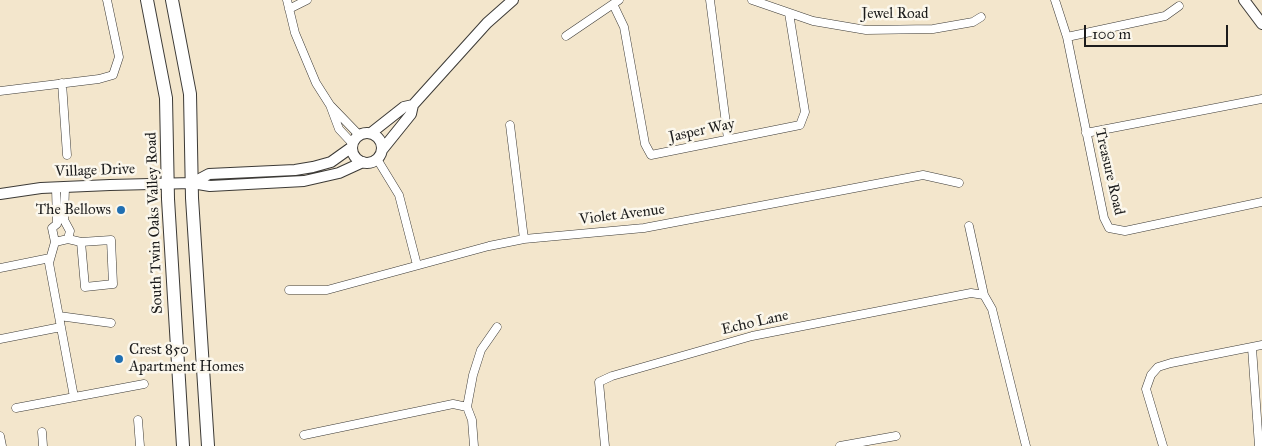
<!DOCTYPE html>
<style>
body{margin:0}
#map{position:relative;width:1262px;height:446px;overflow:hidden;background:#f3e6cc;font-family:"IM FELL Great Primer",serif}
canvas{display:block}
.scale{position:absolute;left:1084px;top:25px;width:144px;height:22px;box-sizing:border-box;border:2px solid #1c1c1c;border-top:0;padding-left:6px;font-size:15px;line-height:18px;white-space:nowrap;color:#1c1c1c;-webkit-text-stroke:4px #fbf7ec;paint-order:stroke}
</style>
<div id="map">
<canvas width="1262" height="446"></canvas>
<div class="scale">100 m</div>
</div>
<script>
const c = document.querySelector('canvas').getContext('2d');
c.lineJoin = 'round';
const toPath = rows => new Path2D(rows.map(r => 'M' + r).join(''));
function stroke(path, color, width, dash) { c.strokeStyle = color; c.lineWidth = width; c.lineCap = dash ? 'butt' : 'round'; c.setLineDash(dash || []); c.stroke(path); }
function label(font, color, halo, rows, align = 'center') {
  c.font = font + ' "IM FELL Great Primer",serif'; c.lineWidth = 5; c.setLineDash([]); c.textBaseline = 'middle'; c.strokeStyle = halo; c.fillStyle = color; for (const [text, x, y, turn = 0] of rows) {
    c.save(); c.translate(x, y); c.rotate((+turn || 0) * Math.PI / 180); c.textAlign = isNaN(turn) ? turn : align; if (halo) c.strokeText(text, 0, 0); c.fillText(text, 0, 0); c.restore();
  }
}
const minor = toPath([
 [287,0,295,33,316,83,330,105,339,129,352,143],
 [710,0,728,139],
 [752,0,813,21,866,30,933,29,973,22,981,17],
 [1055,0,1067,37,1104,218,1109,228,1125,231,1262,202],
 [613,4,624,27,645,144,651,155,800,125,805,112,789,13],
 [289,9,307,0],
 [566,36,619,0],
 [1067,37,1165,16,1179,6],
 [62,83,67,155],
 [0,91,99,79,113,75,119,57,107,0],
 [331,106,359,135],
 [510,125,524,239],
 [1086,133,1262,99],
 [377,159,399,195,417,265],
 [56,188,57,224,52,228,55,242,49,263,74,397],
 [969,226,984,295,992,309,1026,446],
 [68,239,81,242,111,240,113,284,85,287,81,242],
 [55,242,68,239,70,231,64,220,65,187],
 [0,268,50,258],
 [289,290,327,290,489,246,524,239,644,228,923,175,959,183],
 [59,316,111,323],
 [0,339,61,327],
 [1252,348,1259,446],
 [467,407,473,375,481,350,497,327],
 [467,407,472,420,474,446],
 [16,408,144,384],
 [138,420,140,446],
 [42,432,43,446],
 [304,435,453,404,467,407],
 [0,436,2,446],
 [605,446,599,382,612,376,752,336,971,293,984,295],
 [840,446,896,436],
 [1163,446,1146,389,1151,375,1158,367,1171,363,1262,345]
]);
const tertiary = toPath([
 [1244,0,1262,24],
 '352 148a15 15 0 1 1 30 0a15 15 0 1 1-30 0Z',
 [371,133,404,107,413,105],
 [382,150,411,114,413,105,487,23,513,0],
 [192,183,209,174,295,170,313,167,331,162,352,147],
 [0,194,41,188,110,185,192,183,210,186,304,181,339,173,363,162]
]);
const primary = toPath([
 [147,0,166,98,168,199,183,446],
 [172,0,190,94,192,198,208,446]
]);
stroke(minor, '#3c3a36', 9);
stroke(tertiary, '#3c3a36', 12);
stroke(primary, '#3c3a36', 14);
stroke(minor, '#fff', 8);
stroke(tertiary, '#fff', 10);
stroke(primary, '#fff', 12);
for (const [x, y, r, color] of [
 [121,210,5,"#1f6fb2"],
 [119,359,5,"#1f6fb2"]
]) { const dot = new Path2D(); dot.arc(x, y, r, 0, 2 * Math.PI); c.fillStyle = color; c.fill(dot); stroke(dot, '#fbf7ec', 2); }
label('15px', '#1c1c1c', '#fbf7ec', [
 ["Jewel Road",895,14],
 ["Jasper Way",702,131,-12],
 ["Village Drive",95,171,-2],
 ["Treasure Road",1109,172,77],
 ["Violet Avenue",622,215,-7],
 ["South Twin Oaks Valley Road",155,223,-92],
 ["Echo Lane",755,323,-13]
]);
label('15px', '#1c1c1c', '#fbf7ec', [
 ["The Bellows",111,210],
 ["Crest 850",129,350,"left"],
 ["Apartment Homes",129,367,"left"]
], 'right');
</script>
